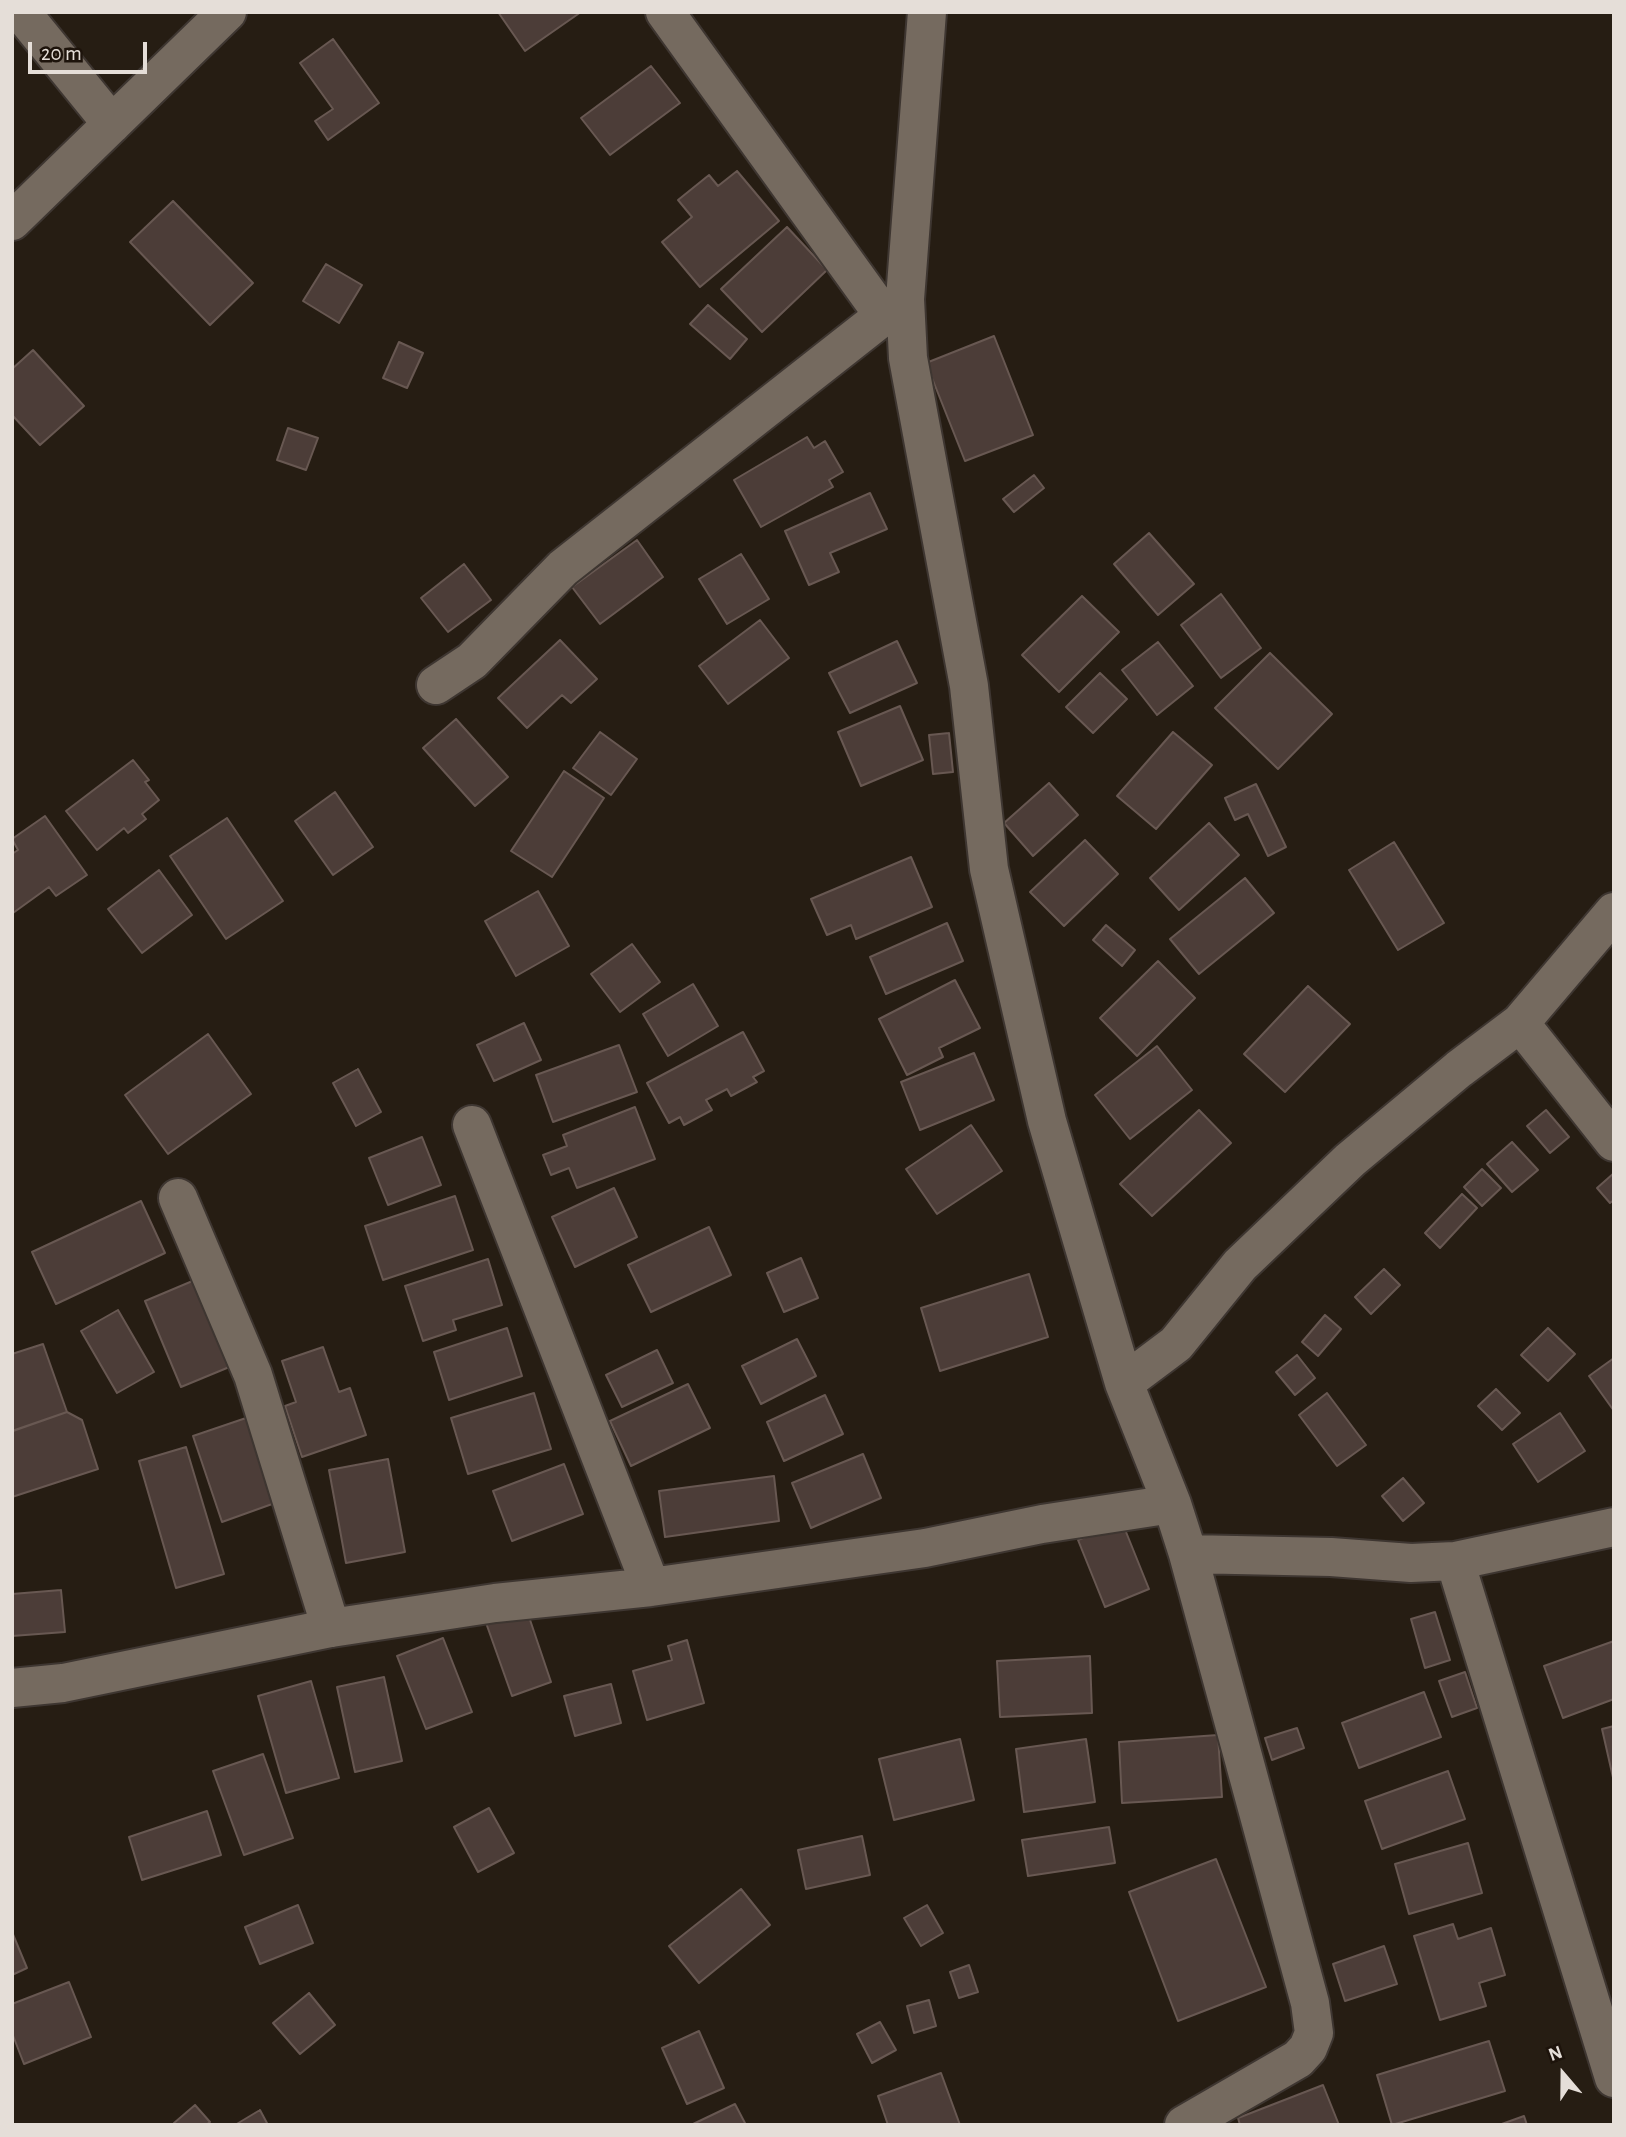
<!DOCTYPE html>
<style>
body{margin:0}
#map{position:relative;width:1626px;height:2137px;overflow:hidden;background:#261d13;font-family:"Alegreya Sans",sans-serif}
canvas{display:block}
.frame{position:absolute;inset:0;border:14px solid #e5ded8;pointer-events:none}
.north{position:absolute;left:1528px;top:2039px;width:70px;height:70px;-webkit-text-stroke:5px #1d130b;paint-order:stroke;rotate:340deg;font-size:19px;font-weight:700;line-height:28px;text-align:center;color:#e5ded8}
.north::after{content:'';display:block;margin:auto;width:24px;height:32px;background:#e5ded8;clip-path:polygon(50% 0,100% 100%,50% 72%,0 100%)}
.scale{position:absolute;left:28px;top:42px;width:119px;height:32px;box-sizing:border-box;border:4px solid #e5ded8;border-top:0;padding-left:9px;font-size:21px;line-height:24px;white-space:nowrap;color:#e5ded8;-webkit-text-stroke:5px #1d130b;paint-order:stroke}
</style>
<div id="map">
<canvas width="1626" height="2137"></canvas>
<div class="frame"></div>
<div class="north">N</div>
<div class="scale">20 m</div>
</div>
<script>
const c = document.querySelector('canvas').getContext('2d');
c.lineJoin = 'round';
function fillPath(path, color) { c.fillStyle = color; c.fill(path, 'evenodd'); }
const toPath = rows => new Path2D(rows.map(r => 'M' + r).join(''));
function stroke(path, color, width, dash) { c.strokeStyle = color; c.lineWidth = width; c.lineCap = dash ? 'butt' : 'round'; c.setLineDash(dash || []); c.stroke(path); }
const building = toPath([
 [498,12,581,12,525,51,498,12],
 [333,39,379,103,328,140,315,121,333,109,300,63,333,39],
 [651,66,680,103,610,155,581,118,651,66],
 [737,171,779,221,700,287,662,242,692,217,678,200,709,175,718,186,737,171],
 [173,201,253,283,210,325,130,242,173,201],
 [787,227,827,270,762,332,721,289,787,227],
 [326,264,362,285,339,323,303,301,326,264],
 [708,305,747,339,730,359,690,324,708,305],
 [994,336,1033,435,965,461,926,363,994,336],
 [399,342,423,353,407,388,383,378,399,342],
 [33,350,84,406,40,445,12,415,12,369,33,350],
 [288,428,318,438,306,470,277,460,288,428],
 [807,437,814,448,825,441,843,472,829,480,833,487,761,527,734,480,807,437],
 [1034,475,1044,488,1014,512,1003,499,1034,475],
 [870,493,887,529,830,553,839,572,809,585,785,531,870,493],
 [1149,533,1194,584,1158,615,1114,564,1149,533],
 [637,540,663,577,600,624,572,587,637,540],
 [741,554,769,599,727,624,699,579,741,554],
 [464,564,491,600,448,632,421,598,464,564],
 [1221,594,1261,648,1221,678,1181,625,1221,594],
 [1082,596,1119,632,1059,692,1022,655,1082,596],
 [760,620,789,658,728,704,699,666,760,620],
 [560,640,597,679,571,703,562,695,527,728,498,698,560,640],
 [897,641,917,683,850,713,829,673,897,641],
 [1158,642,1193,686,1157,715,1122,670,1158,642],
 [1270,653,1332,714,1278,769,1215,708,1270,653],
 [1100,673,1127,699,1093,733,1066,707,1100,673],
 [900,706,923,760,861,786,838,732,900,706],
 [456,719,508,777,475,806,423,748,456,719],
 [600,732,637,759,611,795,573,768,600,732],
 [1173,732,1212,765,1156,829,1117,796,1173,732],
 [949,733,953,772,933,774,929,735,949,733],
 [133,760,149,780,145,782,159,800,142,814,146,819,128,833,124,828,97,850,66,811,133,760],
 [564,771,604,798,552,877,511,851,564,771],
 [1049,783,1078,815,1033,856,1004,823,1049,783],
 [1256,784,1286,847,1268,856,1248,814,1235,820,1225,798,1256,784],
 [335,792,373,847,333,875,295,821,335,792],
 [45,816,87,875,56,896,49,887,13,913,12,854,18,850,12,839,45,816],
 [227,818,283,901,226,939,170,856,227,818],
 [1209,823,1239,855,1179,910,1150,878,1209,823],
 [1085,840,1118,874,1064,926,1030,892,1085,840],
 [1394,842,1444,923,1398,950,1349,870,1394,842],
 [911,857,932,907,856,939,851,925,827,935,811,899,911,857],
 [159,870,192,915,142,953,108,909,159,870],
 [1245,878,1274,913,1199,974,1170,939,1245,878],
 [538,891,569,946,516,976,485,921,538,891],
 [947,923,963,961,886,994,870,957,947,923],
 [1106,925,1135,950,1122,966,1093,940,1106,925],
 [632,944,660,982,620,1012,591,974,632,944],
 [1158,961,1195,998,1137,1056,1100,1018,1158,961],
 [955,980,980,1028,939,1048,943,1057,907,1075,879,1019,955,980],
 [693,984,718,1026,668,1056,643,1014,693,984],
 [1308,986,1350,1024,1285,1092,1244,1054,1308,986],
 [524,1023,541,1060,494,1081,477,1045,524,1023],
 [743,1032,764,1071,753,1077,757,1082,731,1096,727,1089,706,1100,712,1110,684,1125,680,1117,669,1123,647,1083,743,1032],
 [208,1034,251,1094,168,1154,125,1095,208,1034],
 [619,1045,637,1092,553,1122,536,1075,619,1045],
 [1157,1046,1192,1090,1130,1139,1095,1095,1157,1046],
 [974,1053,994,1100,920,1130,901,1082,974,1053],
 [358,1069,381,1112,356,1126,333,1083,358,1069],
 [635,1107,655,1159,577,1188,569,1168,551,1175,543,1155,567,1146,563,1135,635,1107],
 [1199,1110,1231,1143,1152,1216,1120,1184,1199,1110],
 [1546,1110,1569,1137,1550,1153,1527,1126,1546,1110],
 [971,1125,1002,1171,937,1214,906,1169,971,1125],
 [422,1137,441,1185,388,1205,369,1158,422,1137],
 [1512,1142,1538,1170,1512,1192,1487,1164,1512,1142],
 [1482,1169,1501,1188,1482,1206,1464,1187,1482,1169],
 [1614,1173,1614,1200,1610,1203,1597,1188,1614,1173],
 [614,1188,637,1237,575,1267,552,1217,614,1188],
 [1462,1194,1477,1208,1440,1248,1425,1233,1462,1194],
 [455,1196,473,1250,383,1280,365,1226,455,1196],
 [141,1201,165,1253,56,1304,32,1252,141,1201],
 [709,1227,731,1275,651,1312,628,1265,709,1227],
 [801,1258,818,1298,784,1312,767,1273,801,1258],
 [488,1259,502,1305,453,1320,456,1330,423,1341,405,1286,488,1259],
 [1384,1269,1400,1285,1371,1314,1355,1297,1384,1269],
 [1029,1274,1048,1337,940,1371,921,1308,1029,1274],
 [202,1277,239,1363,181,1387,145,1301,202,1277],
 [118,1310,154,1372,117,1393,81,1331,118,1310],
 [1325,1315,1341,1329,1318,1356,1302,1342,1325,1315],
 [507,1328,522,1376,449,1400,434,1352,507,1328],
 [1548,1328,1575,1354,1548,1381,1521,1355,1548,1328],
 [797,1339,816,1376,761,1404,742,1366,797,1339],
 [43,1344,67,1412,13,1431,12,1354,43,1344],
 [323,1347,339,1392,350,1388,366,1435,302,1457,285,1406,296,1402,282,1361,323,1347],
 [657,1350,673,1383,622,1407,606,1375,657,1350],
 [1297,1355,1315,1378,1295,1395,1276,1372,1297,1355],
 [1614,1358,1614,1411,1589,1376,1614,1358],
 [688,1384,710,1428,631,1466,610,1421,688,1384],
 [1496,1389,1520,1413,1502,1430,1478,1406,1496,1389],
 [534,1393,551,1449,468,1474,451,1418,534,1393],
 [1327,1393,1366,1445,1337,1466,1299,1415,1327,1393],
 [825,1395,843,1434,784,1461,767,1422,825,1395],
 [67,1412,82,1420,98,1469,12,1497,12,1431,67,1412],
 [1560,1413,1585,1451,1538,1482,1513,1444,1560,1413],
 [246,1418,275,1503,222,1522,193,1436,246,1418],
 [186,1447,224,1574,176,1588,139,1461,186,1447],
 [863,1454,881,1498,811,1528,792,1483,863,1454],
 [388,1459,405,1552,346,1563,329,1470,388,1459],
 [564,1464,583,1514,512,1541,493,1491,564,1464],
 [774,1476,779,1521,665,1537,659,1491,774,1476],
 [1403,1478,1424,1503,1403,1521,1382,1496,1403,1478],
 [1122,1522,1149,1589,1105,1607,1078,1540,1122,1522],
 [61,1590,65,1632,12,1636,12,1594,61,1590],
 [525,1605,551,1682,512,1696,485,1620,525,1605],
 [1435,1612,1450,1660,1425,1668,1411,1619,1435,1612],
 [443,1638,472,1712,426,1729,397,1656,443,1638],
 [687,1640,704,1703,647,1720,633,1671,672,1660,668,1646,687,1640],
 [1614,1641,1614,1699,1563,1718,1544,1666,1614,1641],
 [1090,1656,1092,1713,1000,1717,997,1661,1090,1656],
 [1465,1672,1477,1708,1452,1717,1439,1681,1465,1672],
 [384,1677,402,1761,355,1772,337,1687,384,1677],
 [311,1681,339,1778,286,1793,258,1696,311,1681],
 [611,1684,621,1723,575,1736,564,1696,611,1684],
 [1424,1692,1441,1737,1359,1768,1342,1723,1424,1692],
 [1614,1726,1614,1782,1602,1729,1614,1726],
 [1297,1728,1304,1748,1272,1760,1265,1738,1297,1728],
 [1218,1735,1222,1797,1122,1803,1119,1742,1218,1735],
 [960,1739,974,1800,894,1820,879,1759,960,1739],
 [1086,1739,1095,1802,1024,1812,1016,1749,1086,1739],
 [263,1754,293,1838,244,1855,213,1771,263,1754],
 [1448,1771,1465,1819,1382,1849,1365,1801,1448,1771],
 [489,1808,514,1853,478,1872,454,1827,489,1808],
 [207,1811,221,1855,142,1880,129,1837,207,1811],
 [1109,1827,1115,1863,1028,1876,1022,1840,1109,1827],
 [862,1836,870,1875,806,1889,798,1850,862,1836],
 [1468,1843,1482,1893,1409,1914,1395,1864,1468,1843],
 [1216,1859,1266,1987,1178,2021,1129,1892,1216,1859],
 [741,1889,770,1925,699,1983,669,1946,741,1889],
 [298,1905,313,1943,260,1964,245,1927,298,1905],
 [927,1905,943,1933,921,1946,904,1918,927,1905],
 [1453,1924,1458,1939,1491,1928,1505,1975,1479,1983,1486,2006,1440,2020,1414,1936,1453,1924],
 [12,1932,27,1968,12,1975,12,1932],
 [1384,1946,1397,1984,1345,2001,1333,1964,1384,1946],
 [969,1965,978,1992,959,1998,950,1972,969,1965],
 [69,1982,91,2037,24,2064,12,2033,12,2004,69,1982],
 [309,1993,335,2025,300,2054,273,2023,309,1993],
 [929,2000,936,2026,914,2033,907,2006,929,2000],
 [880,2022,896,2050,872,2063,857,2034,880,2022],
 [699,2031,724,2088,687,2104,662,2048,699,2031],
 [1489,2041,1505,2091,1392,2125,1377,2075,1489,2041],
 [941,2073,960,2125,888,2125,878,2096,941,2073],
 [1323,2085,1339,2125,1240,2125,1238,2118,1323,2085],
 [735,2104,746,2125,691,2125,735,2104],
 [195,2105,210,2122,206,2125,175,2125,174,2123,195,2105],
 [260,2110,268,2125,235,2125,260,2110],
 [1524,2116,1527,2125,1499,2125,1524,2116]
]);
fillPath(building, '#4c3d38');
stroke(building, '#685852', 2);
const minor = toPath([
 [21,12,112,124],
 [665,12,884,316],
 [927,12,905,299,908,358,969,686,989,869,1047,1121,1124,1383,1172,1504,1188,1554,1310,2003,1314,2033,1308,2048,1298,2059,1184,2125],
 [12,221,227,12],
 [436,685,472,661,563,568,905,299],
 [1614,912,1520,1023,1614,1142],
 [472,1125,651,1587],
 [178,1198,253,1375,331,1628],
 [1124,1383,1176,1344,1240,1265,1350,1160,1459,1069,1520,1023],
 [1188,1554,1331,1557,1411,1563,1455,1561,1614,1527],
 [1455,1561,1614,2078],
 [12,1688,63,1683,331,1628,495,1603,651,1587,925,1548,1042,1524,1172,1504]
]);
stroke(minor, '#3e3631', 42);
stroke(minor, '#756a5f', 38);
</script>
